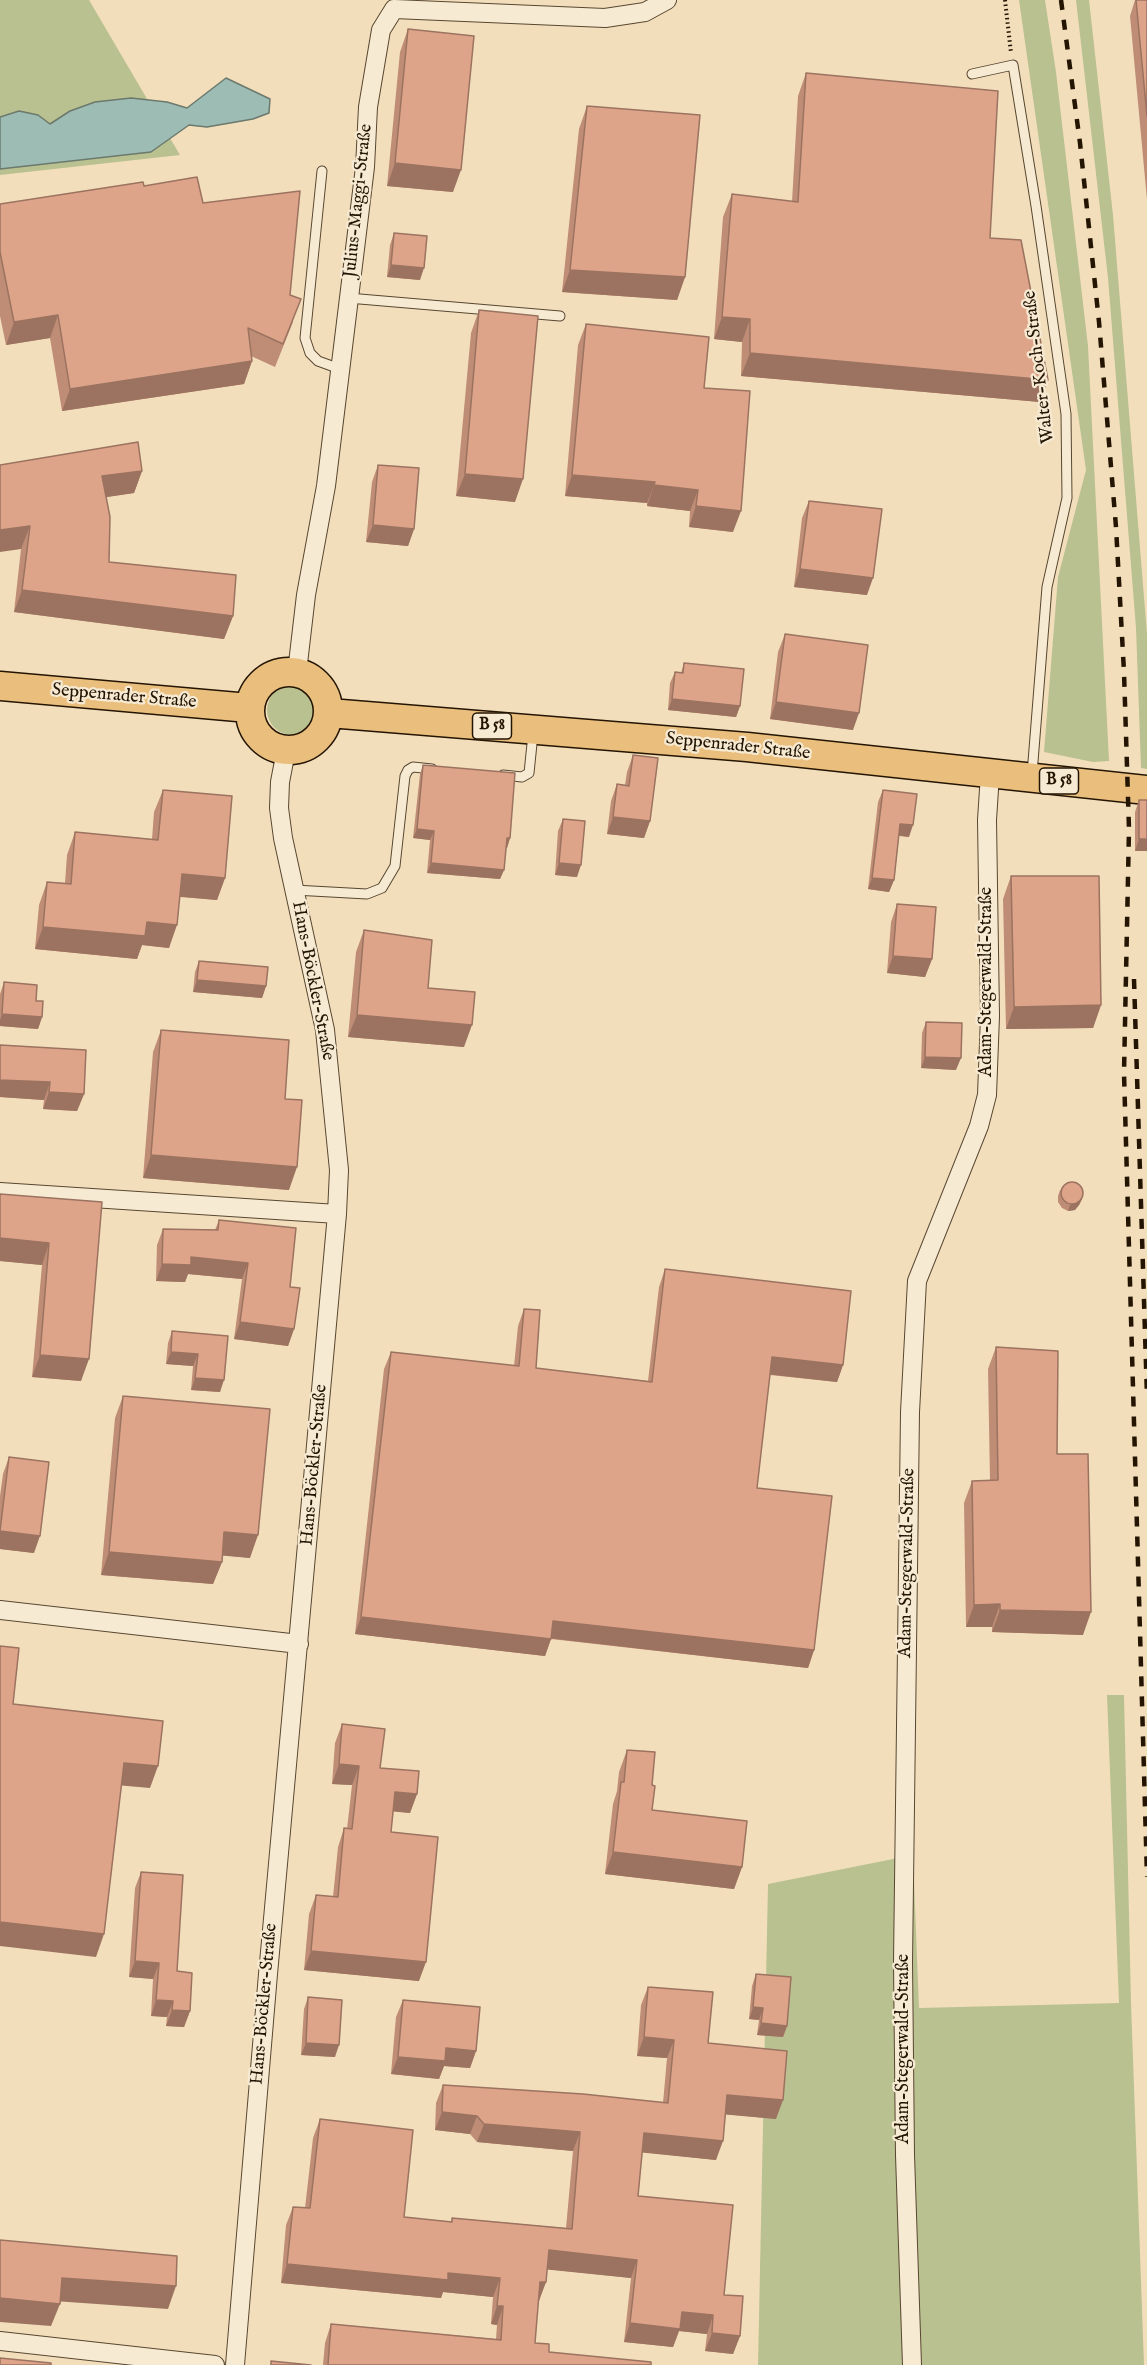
<!DOCTYPE html>
<meta charset="utf-8">
<style>
body{margin:0}
canvas{display:block;background:#f3debb}
</style>
<canvas width="1147" height="2365"></canvas>
<script>
const c = document.querySelector('canvas').getContext('2d');
c.lineJoin = 'round';
function fillPath(path, color) { c.fillStyle = color; c.fill(path, 'evenodd'); }
const toPath = rows => new Path2D(rows.map(r => 'M' + r).join(''));
function stroke(path, color, width, dash) { c.strokeStyle = color; c.lineWidth = width; c.lineCap = dash ? 'butt' : 'round'; c.setLineDash(dash || []); c.stroke(path); }
function label(font, color, halo, rows, align = 'center') {
  c.font = font + ' "IM FELL English",serif'; c.lineWidth = 4.5; c.setLineDash([]); c.textBaseline = 'middle'; c.strokeStyle = halo; c.fillStyle = color; for (const [text, x, y, turn = 0] of rows) {
    c.save(); c.translate(x, y); c.rotate((+turn || 0) * Math.PI / 180); c.textAlign = isNaN(turn) ? turn : align; if (halo) c.strokeText(text, 0, 0); c.fillText(text, 0, 0); c.restore();
  }
}
fillPath(toPath([
 [0,0,89,0,180,155,0,175],
 [1019,0,1045,0,1056,72,1088,346,1109,761,1093,762,1044,752,1058,577,1086,470],
 [1076,0,1089,0,1113,215,1147,634,1147,769,1141,768,1136,628,1108,278],
 '267 710a25 25 0 1 1 50 0a25 25 0 1 1-50 0Z',
 [1107,1695,1124,1695,1131,2003,1144,2365,758,2365,768,1884,913,1855,919,2008,1119,2003]
]), '#bac190');
const water = toPath([
 [226,78,270,99,269,113,253,119,207,127,189,125,151,152,0,169,0,117,19,111,38,115,50,124,70,111,95,102,131,98,167,102,187,108,226,78]
]);
fillPath(water, '#9cbcb4');
stroke(water, '#6c796d', 1.5);
const lane = toPath([
 [972,74,1013,65,1036,206,1066,414,1067,498,1047,587,1032,774],
 [322,171,305,338,310,353,318,361,340,369],
 [348,298,560,316],
 [503,775,522,777,529,773,533,734],
 [294,890,367,894,382,888,395,866,405,776,408,770,413,767,432,769]
]);
const street = toPath([
 [297,672,306,595,326,486,365,167,368,107,381,30,394,9,605,18,645,12,667,0],
 [0,1192,337,1214],
 [0,1610,299,1644],
 [0,2341,215,2365],
 [235,2365,268,1974,337,1214,339,1170,325,1030,283,838,279,808,280,782,286,751],
 [912,2365,905,2155,903,1962,910,1412,917,1281,979,1126,987,1095,990,1016,987,820,990,774]
]);
const primary = toPath([
 '250 711a39 39 0 1 1 78 0a39 39 0 1 1-78 0Z',
 [0,686,249,708],
 [329,713,747,747,1147,790]
]);
stroke(lane, '#584731', 11);
stroke(street, '#584731', 20);
stroke(primary, '#241503', 31);
stroke(toPath([
 [1005,0,1011,53]
]), '#241503', 4, [1.5, 3]);
stroke(lane, '#f7ead3', 9);
stroke(street, '#f7ead3', 18);
stroke(primary, '#eabf7e', 28);
stroke(toPath([
 [1061,0,1080,143,1099,322,1116,527,1124,672,1129,829,1124,1073,1147,1877],
 [1134,979,1147,1397]
]), '#241503', 4.5, [10, 10]);
fillPath(toPath([
 [1135,0,1147,0,1147,200,1130,16],
 [408,29,453,192,387,186,400,52],
 [806,73,990,238,1040,402,741,376,742,342,714,339,723,217,732,194,792,202,798,96],
 [587,106,685,277,677,300,562,292,579,129],
 [144,186,203,203,290,295,293,322,275,367,251,356,252,361,244,384,62,411,50,338,6,345,0,316,0,204],
 [394,233,420,280,387,277,390,245],
 [479,310,515,502,456,496,471,333],
 [586,324,704,388,733,532,689,527,690,511,647,506,647,503,565,496,578,345],
 [0,465,142,471,134,493,106,497,109,562,233,616,224,639,14,612,21,549],
 [378,465,414,529,408,546,366,542,372,482],
 [809,501,867,595,794,587,802,518],
 [785,634,853,730,770,719,778,652],
 [684,663,740,706,736,717,668,710,670,683,675,672,681,673],
 [633,755,650,821,644,838,607,834,611,801,617,784,625,785,627,772],
 [423,765,510,838,507,848,506,848,504,870,500,879,427,873,430,840,413,838,420,774],
 [163,790,225,878,217,900,180,897,169,948,142,945,137,959,35,949,39,905,47,882,65,883,67,855,75,832,152,839,154,812],
 [883,790,909,837,899,836,894,880,889,892,868,889,878,802],
 [1139,800,1147,800,1147,851,1135,851,1135,812],
 [563,819,577,877,555,875,558,831],
 [1011,876,1101,1005,1093,1028,1006,1029,1003,899],
 [897,904,932,959,925,977,887,973,891,922],
 [364,930,428,988,464,1047,348,1037,356,952],
 [199,961,266,986,262,998,193,992,195,972],
 [4,982,36,1001,42,1017,38,1029,0,1026,0,994],
 [926,1022,956,1070,921,1068,922,1033],
 [161,1030,285,1099,289,1190,143,1178,153,1052],
 [0,1045,84,1094,77,1111,43,1109,44,1100,0,1097],
 [1060,1190,1082,1199,1079,1205,1075,1210,1068,1211,1062,1208,1058,1202,1058,1196],
 [0,1194,102,1202,81,1381,32,1377,42,1265,0,1261],
 [219,1220,290,1287,294,1329,288,1346,234,1339,242,1279,188,1274,185,1282,156,1281,157,1245,163,1229,215,1230],
 [665,1269,843,1365,837,1382,770,1375,757,1488,814,1650,808,1668,551,1639,545,1656,355,1634,384,1369,391,1352,514,1366,518,1326,524,1309,536,1368,648,1381,659,1287],
 [172,1331,228,1336,220,1392,191,1390,193,1366,166,1364,168,1343],
 [996,1347,1057,1454,1083,1635,992,1632,992,1627,966,1627,964,1503,972,1481,990,1480,988,1369],
 [123,1396,250,1558,222,1555,222,1562,213,1584,101,1575,115,1418],
 [9,1457,34,1553,0,1549,0,1496,3,1474],
 [342,1724,380,1768,417,1794,410,1813,393,1811,391,1832,419,1981,304,1970,309,1914,316,1895,333,1897,338,1847,344,1828,347,1829,352,1785,332,1784,335,1743],
 [627,1750,652,1785,652,1810,742,1867,734,1889,605,1874,613,1804,617,1791,619,1772],
 [141,1872,190,2011,184,2027,166,2026,167,2017,151,2016,153,1979,129,1977,135,1888],
 [756,1974,787,2026,783,2037,757,2035,759,2020,749,2019,752,1986],
 [648,1987,708,2043,776,2119,725,2114,716,2160,642,2152,638,2196,724,2295,740,2336,733,2354,705,2351,707,2334,679,2331,673,2347,624,2342,631,2278,547,2269,546,2282,538,2301,535,2343,549,2352,651,2365,323,2365,325,2343,331,2324,496,2339,497,2325,491,2324,493,2297,443,2292,441,2298,281,2283,286,2225,293,2207,305,2208,313,2138,320,2119,404,2217,451,2222,452,2218,566,2228,573,2151,477,2142,470,2134,435,2130,436,2103,443,2085,663,2103,667,2058,637,2056,641,2005],
 [308,1997,335,2057,301,2055,304,2009],
 [403,2000,476,2051,470,2068,444,2066,439,2079,391,2074,396,2017]
]), '#bf8d76');
fillPath(toPath([
 [395,163,461,170,453,192,387,186],
 [391,265,424,268,420,280,387,277],
 [570,270,685,277,677,300,562,292],
 [58,315,50,338,6,345,14,322],
 [722,317,750,319,742,342,714,339],
 [750,353,1048,380,1040,402,741,376],
 [252,361,244,384,62,411,70,389],
 [142,471,134,493,94,499,102,476],
 [465,474,523,479,515,502,456,496],
 [572,475,655,482,647,503,565,496],
 [654,485,698,490,690,511,647,506],
 [696,506,741,511,733,532,689,527],
 [373,525,414,529,408,546,366,542],
 [30,526,21,549,0,552,0,530],
 [800,569,873,578,867,595,794,587],
 [22,590,233,616,224,639,14,612],
 [672,699,740,706,736,717,668,710],
 [776,702,859,713,853,730,770,719],
 [613,817,650,821,644,838,607,834],
 [900,824,913,825,909,837,896,835],
 [417,829,434,831,430,840,413,838],
 [507,838,510,838,507,848,503,847],
 [1139,839,1147,839,1147,851,1135,851],
 [431,863,504,870,500,879,427,873],
 [559,863,581,865,577,877,555,875],
 [182,874,225,878,217,900,173,896],
 [872,878,894,880,889,892,868,889],
 [147,922,177,925,169,948,142,945,137,959,35,949,43,927],
 [893,956,932,959,925,977,887,973],
 [197,980,266,986,262,998,193,992],
 [1101,1005,1093,1028,1006,1029,1014,1007],
 [2,1014,42,1017,38,1029,0,1026,0,1020],
 [357,1015,472,1025,464,1047,348,1037],
 [925,1057,961,1058,956,1070,921,1068],
 [0,1080,50,1082,44,1100,0,1097],
 [49,1092,84,1094,77,1111,43,1109],
 [151,1155,297,1167,289,1190,143,1178],
 [1082,1199,1079,1205,1075,1210,1068,1211,1070,1205],
 [0,1238,49,1243,42,1265,0,1261],
 [191,1257,248,1263,242,1279,188,1274,185,1282,156,1281,162,1264],
 [240,1322,294,1329,288,1346,234,1339],
 [171,1352,198,1354,193,1366,166,1364],
 [40,1355,89,1359,81,1381,32,1377],
 [772,1357,843,1365,837,1382,766,1374],
 [195,1378,224,1380,220,1392,191,1390],
 [0,1531,40,1536,34,1553,0,1549],
 [224,1532,258,1535,250,1558,216,1555],
 [109,1552,222,1562,213,1584,101,1575],
 [1000,1604,992,1627,966,1627,974,1605],
 [1000,1610,1091,1612,1083,1635,992,1632],
 [361,1617,551,1639,545,1656,355,1634],
 [553,1621,814,1650,808,1668,547,1638],
 [124,1763,158,1766,150,1788,116,1785],
 [339,1764,359,1766,352,1785,332,1784],
 [395,1792,417,1794,410,1813,388,1811],
 [613,1852,742,1867,734,1889,605,1874],
 [0,1922,104,1934,96,1957,0,1946],
 [311,1951,426,1962,419,1981,304,1970],
 [135,1961,159,1963,153,1979,129,1977],
 [156,2000,173,2001,167,2017,151,2016],
 [753,2007,763,2008,759,2020,749,2019],
 [172,2010,190,2011,184,2027,166,2026],
 [761,2023,787,2026,783,2037,757,2035],
 [644,2037,674,2040,667,2058,637,2056],
 [306,2043,339,2045,335,2057,301,2055],
 [446,2048,476,2051,470,2068,444,2066,439,2079,391,2074,398,2057],
 [727,2095,783,2100,776,2119,720,2114],
 [442,2112,477,2116,470,2134,435,2130],
 [484,2124,580,2132,573,2151,477,2142],
 [644,2133,723,2141,716,2160,637,2152],
 [549,2250,637,2260,631,2278,542,2269],
 [287,2264,448,2273,500,2278,493,2297,443,2292,441,2298,281,2283],
 [62,2278,176,2286,168,2309,54,2301],
 [540,2282,546,2282,539,2301,533,2300],
 [0,2298,60,2304,51,2326,0,2322],
 [497,2306,503,2306,497,2325,491,2324],
 [682,2312,713,2315,707,2334,679,2331,673,2347,624,2342,630,2323],
 [712,2333,740,2336,733,2354,705,2351]
]), '#9b7360');
const building = toPath([
 [1136,0,1147,0,1147,116,1136,0],
 [408,29,474,36,461,170,395,163,408,29],
 [806,73,998,91,990,238,1021,240,1048,380,750,353,750,319,722,317,732,194,798,202,806,73],
 [587,106,700,115,685,277,570,270,587,106],
 [197,177,203,203,300,191,290,295,301,299,283,344,248,328,252,361,70,389,58,315,14,322,0,252,0,204,143,182,144,186,197,177],
 [394,233,427,236,424,268,391,265,394,233],
 [479,310,538,316,523,479,465,474,479,310],
 [586,324,709,337,704,388,750,391,741,511,696,506,698,490,654,485,655,482,572,475,586,324],
 [138,442,142,471,102,476,110,517,109,562,236,575,233,616,22,590,30,526,0,530,0,465,138,442],
 [378,465,419,468,414,529,373,525,378,465],
 [809,501,882,509,873,578,800,569,809,501],
 [785,634,868,645,859,713,776,702,785,634],
 [684,663,744,669,740,706,672,699,675,672,683,673,684,663],
 [633,755,658,758,650,821,613,817,617,784,629,786,633,755],
 [423,765,515,773,510,838,507,838,504,870,431,863,434,831,417,829,423,765],
 [163,790,232,796,225,878,182,874,177,925,147,922,145,936,43,927,47,882,71,884,75,832,158,840,163,790],
 [883,790,917,794,913,825,900,824,894,880,872,878,883,790],
 [1139,800,1147,800,1147,839,1139,839,1139,800],
 [563,819,585,821,581,865,559,863,563,819],
 [1011,876,1099,876,1101,1005,1014,1007,1011,876],
 [897,904,936,907,932,959,893,956,897,904],
 [364,930,432,940,428,988,475,992,472,1025,357,1015,364,930],
 [199,961,268,967,266,986,197,980,199,961],
 [4,982,37,985,36,1001,43,1001,42,1017,2,1014,4,982],
 [926,1022,962,1023,961,1058,925,1057,926,1022],
 [161,1030,289,1040,285,1099,302,1100,297,1167,151,1155,161,1030],
 [0,1045,86,1050,84,1094,49,1092,50,1082,0,1080,0,1045],
 '1061 1193a11 11 0 1 1 22 0a11 11 0 1 1-22 0Z',
 [0,1194,102,1202,89,1359,40,1355,49,1243,0,1238,0,1194],
 [219,1220,296,1228,290,1287,300,1288,294,1329,240,1322,248,1263,191,1257,191,1265,162,1264,163,1229,218,1230,219,1220],
 [665,1269,851,1291,843,1365,772,1357,757,1488,832,1496,814,1650,553,1621,551,1639,361,1617,391,1352,519,1366,524,1309,540,1310,536,1368,652,1382,665,1269],
 [172,1331,228,1336,224,1380,195,1378,198,1354,171,1352,172,1331],
 [996,1347,1058,1351,1057,1454,1088,1454,1091,1612,1000,1610,1000,1604,974,1605,972,1481,998,1480,996,1347],
 [123,1396,270,1409,258,1535,224,1532,222,1562,109,1552,123,1396],
 [9,1457,49,1462,40,1536,0,1531,9,1457],
 [0,1646,19,1648,13,1704,163,1721,158,1766,124,1763,104,1934,0,1922,0,1646],
 [342,1724,385,1729,380,1768,419,1771,417,1794,395,1792,391,1832,438,1837,426,1962,311,1951,316,1895,338,1897,344,1828,352,1829,359,1766,339,1764,342,1724],
 [627,1750,655,1752,652,1785,655,1786,652,1810,747,1821,742,1867,613,1852,621,1782,624,1782,627,1750],
 [141,1872,183,1875,177,1971,192,1973,190,2011,172,2010,173,2001,156,2000,159,1963,135,1961,141,1872],
 [756,1974,791,1977,787,2026,761,2023,763,2008,753,2007,756,1974],
 [648,1987,713,1992,708,2043,787,2051,783,2100,727,2095,723,2141,644,2133,638,2196,733,2205,724,2295,743,2296,740,2336,712,2333,713,2315,682,2312,680,2329,630,2323,637,2260,549,2250,546,2282,540,2282,535,2343,549,2344,549,2352,651,2362,651,2365,328,2365,331,2324,501,2340,503,2306,497,2306,500,2278,448,2273,448,2280,287,2264,293,2207,310,2208,320,2119,413,2130,404,2217,452,2222,452,2218,572,2229,580,2132,484,2124,477,2116,442,2112,443,2085,583,2094,668,2103,674,2040,644,2037,648,1987],
 [308,1997,342,2000,339,2045,306,2043,308,1997],
 [403,2000,480,2007,476,2051,446,2048,445,2061,398,2057,403,2000],
 [0,2240,177,2256,176,2286,62,2278,60,2304,0,2298,0,2240],
 [0,2358,51,2363,51,2365,0,2365,0,2358],
 [271,2361,311,2365,271,2365,271,2361]
]);
fillPath(building, '#dea489');
stroke(building, '#9b7360', 1.5);
for (const [x, y, w] of [
 [492,726,39],
 [1059,781,39]
]) { const box = new Path2D(); box.roundRect(x - w / 2, y - 13, w, 26, 4.5); c.fillStyle = '#f7ead3'; c.fill(box); stroke(box, '#241503', 1.5); }
label('bold 16px', '#241503', null, [
 ["B 58",492,726],
 ["B 58",1059,781]
]);
label('18px', '#241503', '#f7ead3', [
 ["Julius-Maggi-Straße",359,201,-84],
 ["Walter-Koch-Straße",1040,367,-97],
 ["Seppenrader Straße",124,697,5],
 ["Seppenrader Straße",738,747,6],
 ["Hans-Böckler-Straße",312,981,79],
 ["Adam-Stegerwald-Straße",987,982,-90],
 ["Hans-Böckler-Straße",315,1465,-85],
 ["Adam-Stegerwald-Straße",908,1563,-89],
 ["Hans-Böckler-Straße",265,2004,-85],
 ["Adam-Stegerwald-Straße",904,2049,-90]
]);
</script>
